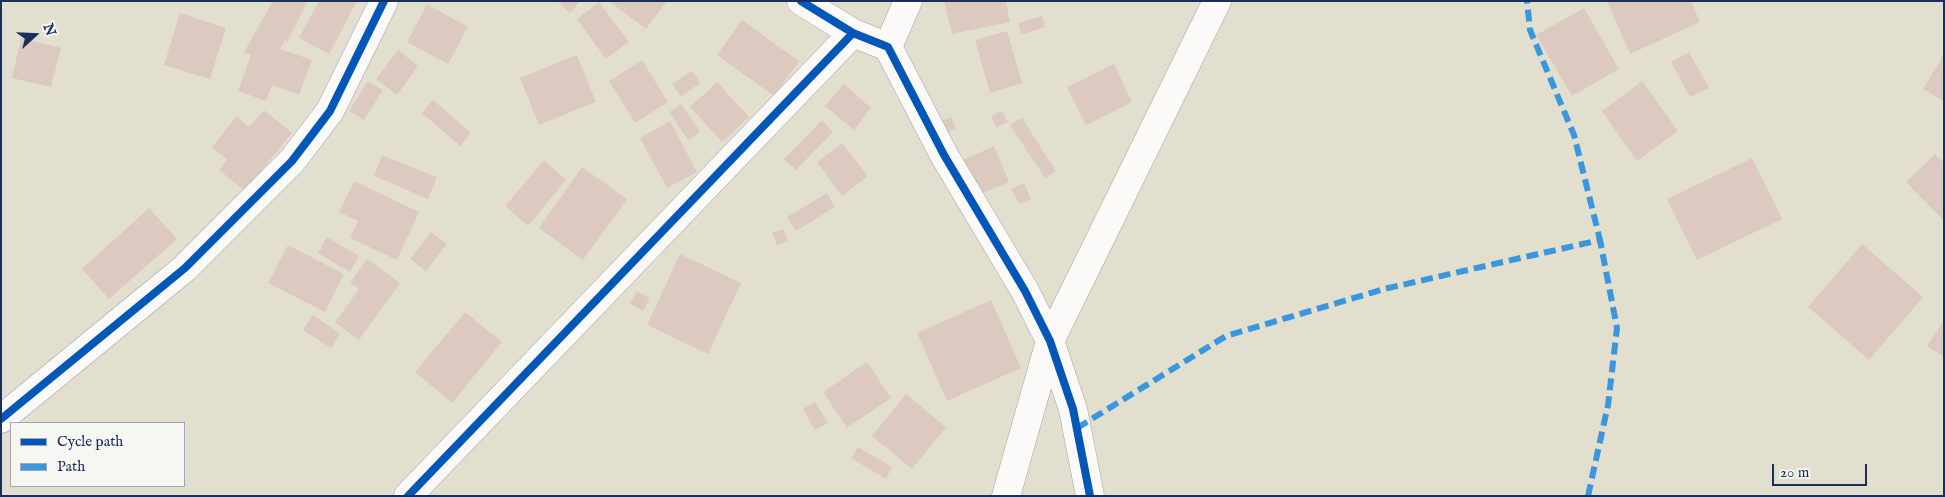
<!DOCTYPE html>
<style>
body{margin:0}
#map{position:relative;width:1945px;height:497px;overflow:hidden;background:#e3dfcf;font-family:"IM FELL English",serif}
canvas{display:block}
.frame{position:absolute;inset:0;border:2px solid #1b2f5e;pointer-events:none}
.legend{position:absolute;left:10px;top:422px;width:175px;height:65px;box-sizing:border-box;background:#f6f6f2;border:1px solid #9ea6b7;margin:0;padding:6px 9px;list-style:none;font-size:15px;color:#1b2f5e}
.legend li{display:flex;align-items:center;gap:10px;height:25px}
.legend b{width:25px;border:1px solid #9ea6b7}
.north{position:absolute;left:10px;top:10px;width:50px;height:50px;-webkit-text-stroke:4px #f6f6f2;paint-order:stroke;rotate:70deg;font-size:14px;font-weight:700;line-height:20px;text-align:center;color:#1b2f5e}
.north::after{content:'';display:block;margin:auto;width:18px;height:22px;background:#1b2f5e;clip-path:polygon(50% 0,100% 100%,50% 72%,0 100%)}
.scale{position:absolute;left:1772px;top:464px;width:95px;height:22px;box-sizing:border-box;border:2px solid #1b2f5e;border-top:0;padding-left:6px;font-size:15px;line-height:18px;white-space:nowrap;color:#1b2f5e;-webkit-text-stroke:4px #f6f6f2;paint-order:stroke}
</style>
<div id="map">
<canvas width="1945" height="497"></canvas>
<div class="frame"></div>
<ul class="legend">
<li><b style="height:6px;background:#0057b8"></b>Cycle path</li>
<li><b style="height:6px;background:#3a97de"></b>Path</li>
</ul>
<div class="north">N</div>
<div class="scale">20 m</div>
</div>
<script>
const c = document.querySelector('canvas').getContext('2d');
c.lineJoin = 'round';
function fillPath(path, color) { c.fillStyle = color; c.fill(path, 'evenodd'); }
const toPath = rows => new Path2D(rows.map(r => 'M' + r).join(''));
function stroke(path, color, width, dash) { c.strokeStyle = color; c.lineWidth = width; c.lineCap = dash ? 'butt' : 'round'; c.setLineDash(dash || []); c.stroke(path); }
fillPath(toPath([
 [273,1,308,1,287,42,285,40,280,49,312,60,299,95,272,85,266,101,238,91,251,55,244,52],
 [319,1,357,1,329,54,299,38],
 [557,1,580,1,570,13],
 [609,1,667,1,646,29],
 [944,1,1006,1,1010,22,952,34],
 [1607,1,1691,1,1700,22,1630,54],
 [599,2,629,42,606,59,577,19],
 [427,4,468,27,448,64,407,42],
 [1584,8,1619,69,1572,96,1536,35],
 [180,13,226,28,210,79,164,65],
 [1042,16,1045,27,1021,35,1018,23],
 [742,20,799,61,774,96,717,55],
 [1007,31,1022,83,990,93,975,40],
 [21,38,61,48,51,87,12,78],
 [398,50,418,66,397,95,376,79],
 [1689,52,1709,88,1690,97,1671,62],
 [1944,54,1944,101,1923,89],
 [577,55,596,102,539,125,520,78],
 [642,60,668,102,635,123,609,81],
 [1114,64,1132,102,1086,125,1067,87],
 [692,71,700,83,681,97,672,84],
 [368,81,383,90,364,120,349,111],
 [1642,81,1678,131,1637,161,1602,111],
 [717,82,749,117,722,142,690,107],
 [844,84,871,108,854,130,825,106],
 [433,100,471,133,460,146,422,113],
 [681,104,700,132,688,140,669,112],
 [264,110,292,133,245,191,219,170,227,160,212,147,237,116,249,127],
 [1002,111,1008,122,996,127,991,116],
 [951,117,956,129,942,135,937,123],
 [1022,118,1056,171,1045,178,1010,125],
 [822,120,833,132,796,170,784,159],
 [670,121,697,172,667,188,640,138],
 [842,143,868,176,842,196,817,162],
 [994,146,1009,182,976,196,961,161],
 [1935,154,1944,163,1944,221,1906,182],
 [382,155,437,177,428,199,374,176],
 [1752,158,1782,219,1697,260,1667,199],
 [544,160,566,180,528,226,505,206],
 [582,167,627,199,583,260,539,228],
 [354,181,419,212,397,260,350,238,358,221,339,212],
 [1024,183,1031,199,1019,204,1011,189],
 [827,193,835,207,796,231,787,217],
 [149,208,177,239,109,299,82,269],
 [783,229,788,241,777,245,772,233],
 [431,232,447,244,426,271,410,259],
 [327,237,359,256,350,272,318,253],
 [1862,244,1923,297,1869,360,1808,307],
 [288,245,344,274,325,312,268,283],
 [680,254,741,283,708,354,647,325],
 [367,259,400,283,359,340,335,322,359,289,350,283],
 [637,291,650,298,643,311,630,304],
 [991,300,1021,368,947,401,917,333],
 [465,312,502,342,452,403,415,372],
 [313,315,340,334,331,348,303,330],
 [1944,321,1944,357,1927,346],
 [867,362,891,398,847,428,823,392],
 [906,394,946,427,912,469,872,436],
 [815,402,828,423,815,430,803,409],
 [858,447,892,467,886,479,851,458]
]), '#dccac1');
const street = toPath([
 [801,1,853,33,888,47,944,155,1025,291,1050,341,1073,409,1090,496],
 [888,47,908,1],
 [1,419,185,268,292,161,330,111,384,1],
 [408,496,853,33],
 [1006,496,1050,341,1217,1]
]);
stroke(street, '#a3a3a0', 29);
stroke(street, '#fbfaf8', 28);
stroke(toPath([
 [1077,428,1226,336,1384,289,1600,240,1574,135,1530,30,1527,1],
 [1588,496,1608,405,1617,328,1600,240]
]), '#3a97de', 6, [12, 6]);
stroke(toPath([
 [801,1,853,33,888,47,944,155,1025,291,1050,341,1073,409,1090,496],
 [1,419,185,268,292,161,330,111,384,1],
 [408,496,853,33]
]), '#0057b8', 8);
</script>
